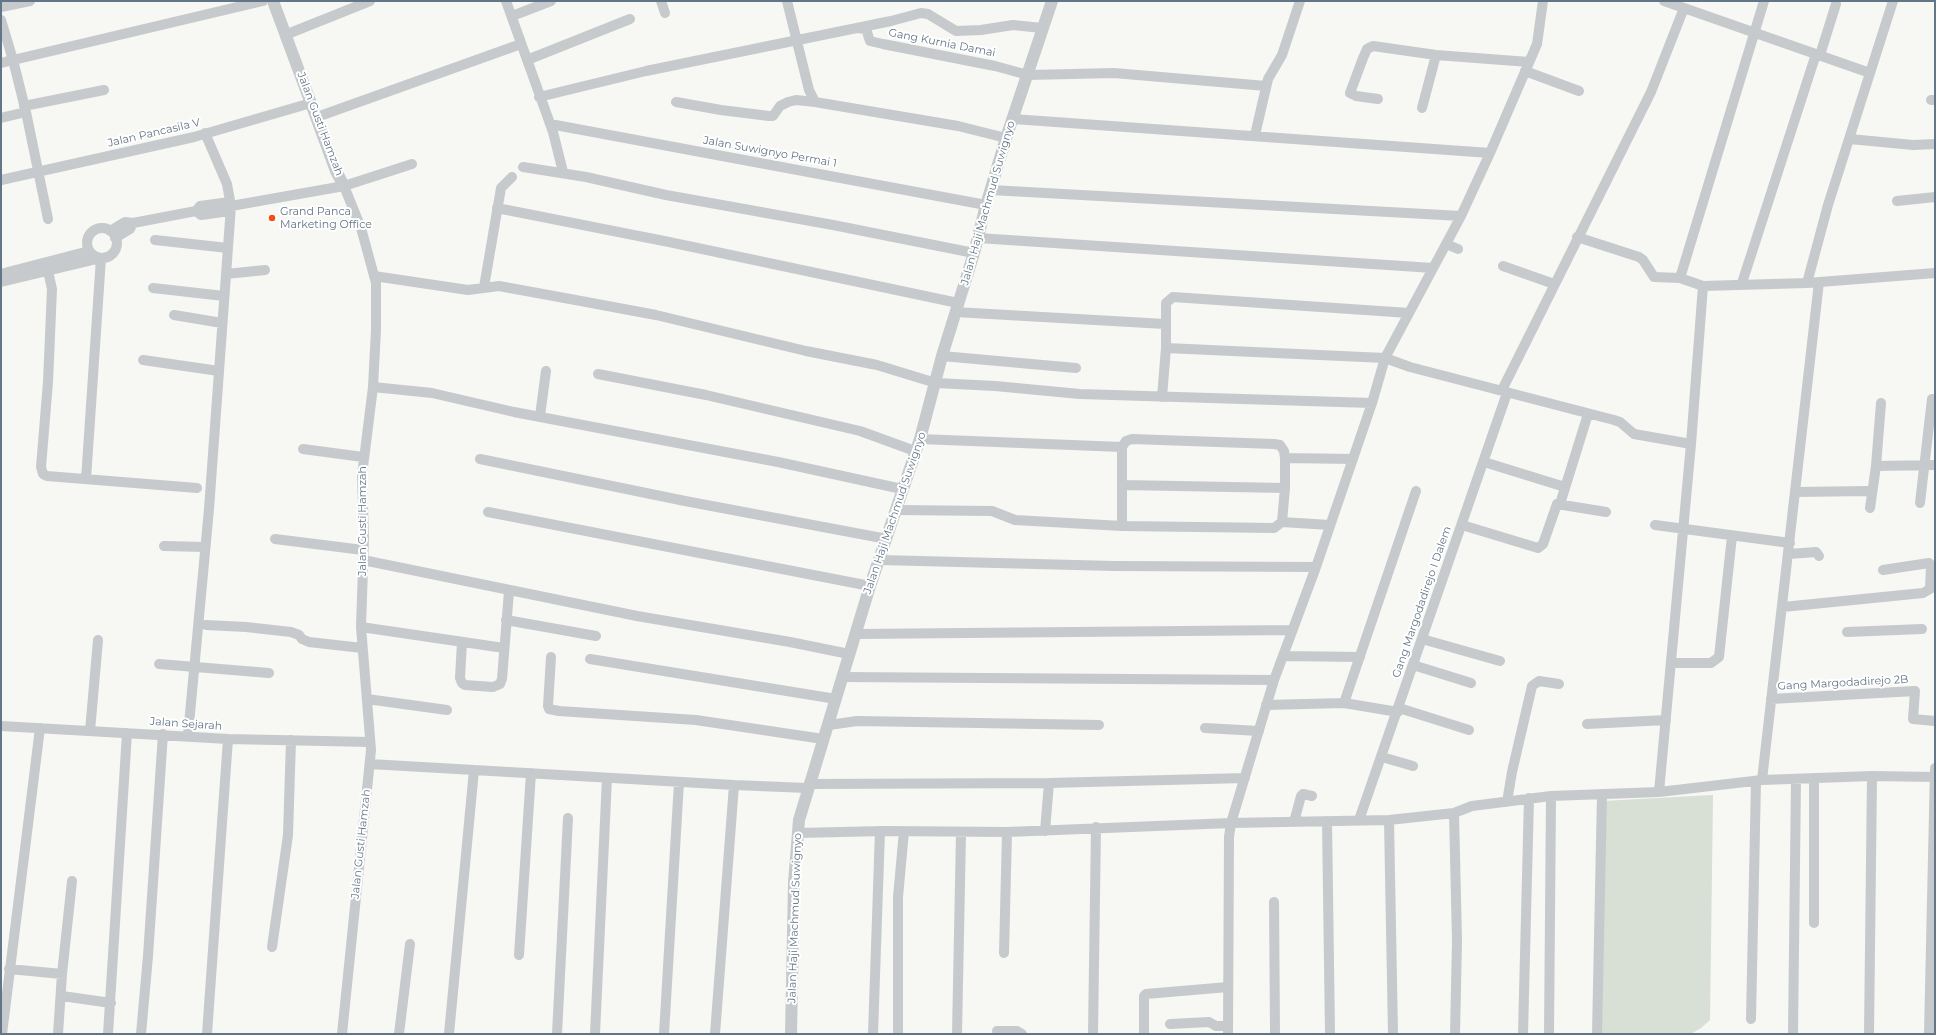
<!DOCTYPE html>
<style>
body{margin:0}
#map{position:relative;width:1936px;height:1035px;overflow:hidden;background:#f7f7f3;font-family:Montserrat,sans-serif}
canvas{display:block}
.frame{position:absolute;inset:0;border:2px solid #637687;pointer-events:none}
</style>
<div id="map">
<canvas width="1936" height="1035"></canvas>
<div class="frame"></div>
</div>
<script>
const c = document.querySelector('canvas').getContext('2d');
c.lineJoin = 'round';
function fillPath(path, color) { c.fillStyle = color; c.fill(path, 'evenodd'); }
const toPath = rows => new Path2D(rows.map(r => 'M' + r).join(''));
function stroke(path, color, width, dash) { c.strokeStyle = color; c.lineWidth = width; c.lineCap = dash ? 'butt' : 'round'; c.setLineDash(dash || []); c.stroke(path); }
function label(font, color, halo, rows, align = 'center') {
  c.font = font + ' Montserrat,sans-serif'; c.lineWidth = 4; c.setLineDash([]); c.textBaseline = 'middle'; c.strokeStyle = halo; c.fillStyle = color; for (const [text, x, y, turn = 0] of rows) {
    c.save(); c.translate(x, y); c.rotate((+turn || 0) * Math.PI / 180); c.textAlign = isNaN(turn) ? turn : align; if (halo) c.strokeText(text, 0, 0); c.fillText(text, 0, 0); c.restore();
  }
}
fillPath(toPath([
 [1713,795,1710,1020,1701,1028,1691,1034,1600,1034,1603,801]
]), '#d8dfd4');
stroke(toPath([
 [506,1,553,132,563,172],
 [661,1,665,13],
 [787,1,809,90,815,102,958,126,1006,138],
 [1664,1,1870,73,1893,1],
 [1,7,30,1],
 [512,16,551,1],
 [1,20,13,60,26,112,48,219],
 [858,28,866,29,870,41,883,44,995,66,1028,75,1114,73,1266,86],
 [285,35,370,1],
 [1820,55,1836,4],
 [527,60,630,19],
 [1,63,263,1],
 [1525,71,1579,91],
 [539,97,646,71,891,21,921,13,928,14,956,31,981,30,1013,25,1042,28],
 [1378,99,1356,96,1350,93,1363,58,1367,49,1373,46,1436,55,1529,62],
 [1931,100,1935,100],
 [676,102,721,110,769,116,773,116,780,106,788,102,796,100,815,102],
 [24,106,104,90],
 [1422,108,1436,55],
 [317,117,521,44],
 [1,118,26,112],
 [1013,119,1490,153],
 [550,124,986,205],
 [1255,135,1268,79,1282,55,1300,1],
 [1850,139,1913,145,1935,144],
 [523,167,586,177,666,195,833,225,974,253],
 [1,180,194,137,311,103],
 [991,190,1461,216],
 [1897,201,1935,197],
 [231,206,344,186,412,164],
 [497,208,669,242,958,303],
 [196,211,201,215,230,211],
 '87 243a15 15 0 1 1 30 0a15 15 0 1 1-30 0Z',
 [110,231,125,222,133,223,196,211,200,206,230,202],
 [1577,237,1639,257,1643,260,1654,277,1680,278,1703,286,1807,283,1935,273],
 [115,238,130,229,133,223],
 [978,238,1433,268],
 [155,240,228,248],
 [1446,244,1458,249],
 [1503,266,1554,284],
 [48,271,52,289,48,382,41,467,43,474,47,476,197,488],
 [1,274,89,251],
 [226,274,265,270],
 [374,276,468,290,499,286,570,299,656,315,806,351,877,365,936,383,995,386,1080,394,1372,403],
 [1680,278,1764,1],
 [1,282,101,258,86,479],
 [1742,283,1816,54],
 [1807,283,1828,205,1870,73],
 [484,287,501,188,512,177],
 [153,288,224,296],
 [955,312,1165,324],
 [174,315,222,323],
 [1166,348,1385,358,1410,367,1614,420,1620,422,1634,434,1691,444,1703,286],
 [942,356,1076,368],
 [143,360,219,371],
 [598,374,706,395,860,431,915,451],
 [373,387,432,393,514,412,778,462,902,489],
 [1502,390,1651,92,1684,8],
 [1162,397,1166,348,1166,303,1173,297,1409,313],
 [1881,403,1876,466,1935,465],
 [540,416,546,371],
 [920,439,1122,447,1126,441,1132,439,1274,444,1280,445,1284,451,1285,458,1353,459],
 [1122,447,1122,526],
 [303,449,363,457],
 [480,459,685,501,887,539],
 [1484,462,1565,487],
 [1123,485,1285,488],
 [1796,492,1867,491],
 [1920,503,1932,399],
 [1560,504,1588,414],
 [1870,508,1876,466],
 [896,510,992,511,1015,520,1122,526,1274,528,1282,522,1285,488,1285,458],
 [488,512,870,586],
 [1282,522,1330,525],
 [1462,525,1538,548,1543,544,1557,504,1606,512],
 [1655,525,1790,543],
 [275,539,363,550],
 [164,546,205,547],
 [1789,554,1816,552,1819,556],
 [363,560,637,616,790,642,849,654],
 [880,560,1114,566,1316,567],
 [1783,607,1923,593,1930,589,1931,565,1929,563,1883,570],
 [506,620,596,636],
 [206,625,246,627,291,632,299,635,302,639,309,642,362,648],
 [361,627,504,648],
 [1847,632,1922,629],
 [856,634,1292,630],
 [1422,639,1500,661],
 [462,642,460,678,462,683,465,685,493,687,500,684,502,679,509,591],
 [1283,656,1360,657],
 [551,657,548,706,549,709,559,711,696,720,823,739],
 [590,659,836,699],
 [1671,663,1711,663,1719,657,1732,536],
 [159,664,269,673],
 [1413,665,1471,683],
 [842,677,1274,680],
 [367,699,447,710],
 [1771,699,1915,691,1913,719,1935,721],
 [1344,703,1416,491],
 [1266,705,1344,703,1398,712],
 [1399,708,1469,730],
 [1587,724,1666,720],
 [829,725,857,721,1099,725],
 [1,726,228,739,370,742],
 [1205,728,1259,731],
 [90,731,98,640],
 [188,735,209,509,231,206,227,184,205,133],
 [1382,757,1413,766],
 [370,764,734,785,807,788],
 [1762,780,1819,282],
 [1814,780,1814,923],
 [809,784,1049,783,1245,778],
 [1659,792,1691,444],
 [1507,802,1512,772,1532,686,1539,681,1559,684],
 [1454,813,1457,941,1455,1034],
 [1359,820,1507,393],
 [1389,820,1393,1034],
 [1327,821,1330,1034],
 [1294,822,1301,796,1303,794,1312,796],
 [1045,831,1049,783],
 [798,833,884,831,1007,832,1231,823,1389,820,1454,813,1472,806,1551,796,1659,792,1762,780,1872,776,1935,777],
 [1274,902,1275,1034],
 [272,947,288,835,291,740],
 [1004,953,1007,832],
 [519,955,531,773],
 [9,969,62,974],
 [62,996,111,1003],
 [1751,1019,1756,781],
 [1170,1024,1209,1022,1216,1026,1228,1026],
 [997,1031,1017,1031,1022,1034],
 [2,1034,40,728],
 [58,1034,62,974,72,881],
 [108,1034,127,733],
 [141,1034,148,956,163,734],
 [207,1034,228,739],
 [342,1034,371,750,361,627,364,538,362,475,373,387,376,330,376,283,361,228,344,186],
 [399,1034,410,944],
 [449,1034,474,770],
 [557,1034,568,818],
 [595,1034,607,778],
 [664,1034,679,782],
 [715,1034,734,785],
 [873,1034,880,831],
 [898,1034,898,897,904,831],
 [957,1034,961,833],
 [1093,1034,1096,827],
 [1144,1034,1144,996,1146,994,1228,987],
 [1228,1034,1229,837,1231,823,1274,680,1316,567,1372,403,1385,358,1461,216,1490,153,1537,44,1543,1],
 [1523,1034,1529,798],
 [1549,1034,1551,796],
 [1597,1034,1602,794],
 [1793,1034,1796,780],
 [1869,1034,1872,776],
 [1929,1034,1935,768]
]), '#c6cacd', 10);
stroke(toPath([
 [273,1,336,171,344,186],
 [791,1034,794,883,799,820,870,586,920,439,942,356,974,253,986,205,1006,138,1052,1]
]), '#c6cacd', 12);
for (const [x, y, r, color] of [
 [272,218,4,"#f25018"]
]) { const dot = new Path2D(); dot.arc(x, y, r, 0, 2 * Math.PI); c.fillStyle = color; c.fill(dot); stroke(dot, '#fff', 1.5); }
label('11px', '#637687', '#fff', [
 ["Gang Kurnia Damai",942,43,11],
 ["Jalan Gusti Hamzah",320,124,69],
 ["Jalan Pancasila V",154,133,-13],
 ["Jalan Suwignyo Permai 1",770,152,10],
 ["Jalan Haji Machmud Suwignyo",988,203,-74],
 ["Jalan Haji Machmud Suwignyo",895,513,-71],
 ["Jalan Gusti Hamzah",363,521,-90],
 ["Gang Margodadirejo I Dalem",1422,602,-71],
 ["Gang Margodadirejo 2B",1843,683,-3],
 ["Jalan Sejarah",186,724,4],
 ["Jalan Gusti Hamzah",361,844,-84],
 ["Jalan Haji Machmud Suwignyo",795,918,-88]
]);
label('11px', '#637687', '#fff', [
 ["Grand Panca",280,212],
 ["Marketing Office",280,225]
], 'left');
</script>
